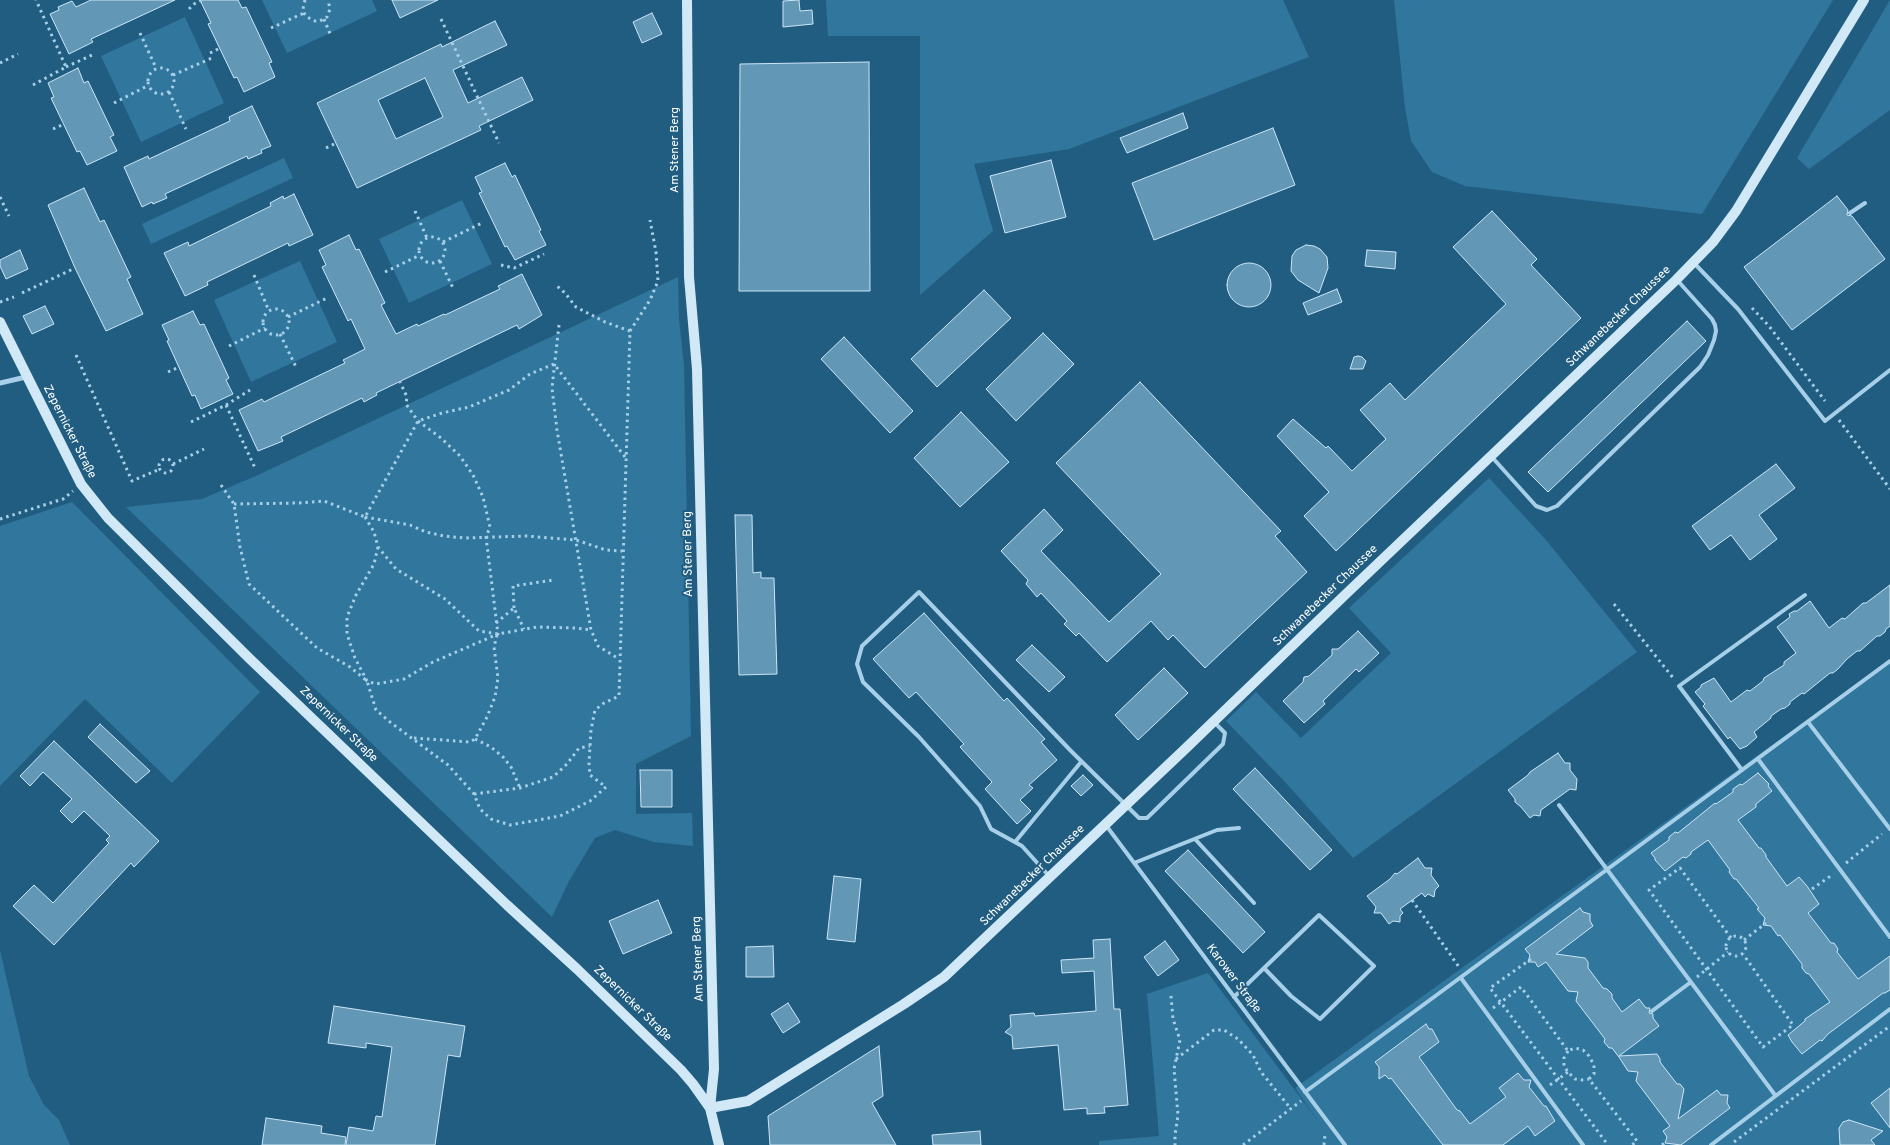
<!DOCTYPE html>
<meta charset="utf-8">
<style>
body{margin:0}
canvas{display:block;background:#215d81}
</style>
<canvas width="1890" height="1145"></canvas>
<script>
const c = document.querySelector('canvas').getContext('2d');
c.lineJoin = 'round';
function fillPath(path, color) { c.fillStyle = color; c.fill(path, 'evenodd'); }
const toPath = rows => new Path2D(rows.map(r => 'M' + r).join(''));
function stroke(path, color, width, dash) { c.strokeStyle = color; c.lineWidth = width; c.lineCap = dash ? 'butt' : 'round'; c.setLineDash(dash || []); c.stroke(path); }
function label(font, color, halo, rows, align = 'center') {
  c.font = font + ' Overpass,sans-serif'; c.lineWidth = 4; c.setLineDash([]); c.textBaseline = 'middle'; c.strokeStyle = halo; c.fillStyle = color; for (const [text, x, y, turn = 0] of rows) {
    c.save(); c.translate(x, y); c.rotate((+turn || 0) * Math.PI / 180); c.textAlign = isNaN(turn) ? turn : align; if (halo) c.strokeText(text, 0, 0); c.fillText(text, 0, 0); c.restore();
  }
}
fillPath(toPath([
 [262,0,372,0,377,11,287,53],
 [826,0,1283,0,1309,57,1069,149,974,164,993,231,920,295,920,36,828,36],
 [1394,0,1833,0,1702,214,1465,186,1432,172,1411,141,1405,108],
 [1890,0,1890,110,1809,169,1797,158],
 [185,17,224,103,141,142,101,56],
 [284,158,293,178,151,244,142,224],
 [462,200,492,264,409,303,379,239],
 [300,261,337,342,251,382,214,300],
 [678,277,679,319,684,365,691,736,636,764,636,814,692,813,693,846,654,842,615,830,595,838,569,881,552,917,126,507,202,499,258,475],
 [1489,478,1546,540,1637,652,1353,858,1286,783,1226,721,1256,692,1301,738,1391,653,1349,608],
 [72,502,260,692,172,783,85,699,0,786,0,526],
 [1890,660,1890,1145,1099,1145,1099,1141,1159,1136,1147,994,1208,973,1320,1124,1295,1088],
 [0,950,29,1076,44,1105,59,1120,70,1145,0,1145]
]), '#30769d');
const building = toPath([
 [91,0,175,0,91,39,93,42,69,54,50,14,59,10,58,7,72,1,76,7,91,0],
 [200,0,238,0,242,8,246,7,272,62,269,63,275,77,244,92,237,77,234,78,208,24,211,23,200,0],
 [392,0,438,0,400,18,392,0],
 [799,0,800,11,812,10,813,24,783,27,783,1,799,0],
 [652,13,662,34,642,43,633,22,652,13],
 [495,21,507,45,453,70,468,103,522,77,533,100,479,126,481,130,357,188,317,103,441,44,442,47,495,21],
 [425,78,443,117,396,139,378,100,425,78],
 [869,62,870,291,739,291,740,64,869,62],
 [78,68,84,83,88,81,114,135,110,137,117,151,87,165,80,151,77,152,51,98,54,97,48,83,78,68],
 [252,106,271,146,261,150,262,153,248,159,247,156,165,194,167,198,153,204,152,202,142,207,124,167,148,156,149,159,230,121,229,117,252,106],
 [1183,113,1188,128,1127,153,1120,138,1183,113],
 [1273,128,1295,185,1154,240,1132,183,1273,128],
 [1051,160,1066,217,1005,233,990,176,1051,160],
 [505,163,512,177,515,175,541,230,539,231,546,245,515,260,507,246,505,247,479,193,482,192,475,177,505,163],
 [84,188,100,222,104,220,131,277,127,279,143,314,106,331,75,268,48,205,84,188],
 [294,194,313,235,289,246,288,243,207,282,208,285,185,296,164,253,188,242,189,246,271,206,270,203,283,196,284,199,294,194],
 [1837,196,1848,210,1847,215,1852,216,1885,259,1792,330,1744,267,1837,196],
 [1492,211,1537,259,1531,265,1581,318,1336,551,1304,516,1329,492,1277,436,1293,419,1326,448,1328,446,1352,471,1386,439,1360,410,1390,383,1405,400,1506,304,1453,247,1492,211],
 [349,235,356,250,359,249,385,303,381,305,396,334,417,324,418,326,444,314,445,315,500,289,498,286,522,274,542,315,519,329,517,325,376,393,377,395,364,402,362,398,281,437,283,441,258,451,239,410,262,399,264,402,345,363,343,360,365,349,351,319,348,321,322,267,326,265,319,250,349,235],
 [1306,245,1314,246,1320,249,1327,257,1328,268,1319,293,1298,280,1291,271,1292,256,1296,250,1306,245],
 [20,250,28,269,6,279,0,266,0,260,20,250],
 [1367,250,1396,252,1395,269,1365,266,1367,250],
 '1227 285a22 22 0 1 1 44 0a22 22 0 1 1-44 0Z',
 [1337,289,1342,302,1308,315,1303,303,1337,289],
 [984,290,1011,318,937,387,911,359,984,290],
 [45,306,54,324,32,334,23,316,45,306],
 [193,311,200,325,204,324,229,378,226,380,233,394,201,409,195,395,192,396,167,341,169,340,162,325,193,311],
 [1687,321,1706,341,1548,492,1528,472,1687,321],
 [1043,333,1074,364,1016,421,986,389,1043,333],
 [844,337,913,411,890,433,821,359,844,337],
 [1358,356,1362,357,1366,361,1363,369,1350,369,1354,357,1358,356],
 [1140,382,1281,531,1275,536,1307,572,1205,668,1173,635,1168,640,1151,621,1107,662,1079,633,1076,636,1064,624,1067,621,1041,593,1037,597,1026,584,1028,580,1001,551,1044,509,1063,530,1041,551,1109,622,1161,574,1056,463,1140,382],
 [961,412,1009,462,960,507,914,458,961,412],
 [1776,464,1795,488,1759,515,1777,539,1750,560,1731,535,1710,550,1692,526,1776,464],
 [735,515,752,515,753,573,761,572,761,578,774,578,777,674,739,675,735,515],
 [1890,585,1890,626,1886,629,1885,632,1880,636,1877,636,1860,651,1857,651,1847,659,1838,669,1833,673,1830,673,1804,694,1802,693,1790,702,1790,704,1785,708,1781,709,1771,716,1771,718,1754,732,1757,737,1747,746,1740,749,1730,737,1728,739,1703,706,1705,704,1695,692,1701,687,1701,685,1714,678,1731,702,1747,690,1750,691,1763,681,1764,678,1784,665,1784,662,1796,653,1777,627,1790,617,1789,614,1794,611,1797,611,1810,601,1829,628,1842,618,1845,619,1863,603,1866,603,1890,585],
 [924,613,1004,701,1007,698,1045,739,1041,742,1057,760,1029,785,1033,788,1020,800,1031,811,1017,824,985,789,992,782,960,747,964,744,916,692,909,698,873,659,924,613],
 [1358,631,1379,653,1359,672,1356,669,1323,701,1325,704,1304,723,1283,701,1303,682,1304,677,1309,676,1332,655,1332,649,1338,649,1358,631],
 [1032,645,1065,677,1049,692,1016,660,1032,645],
 [1164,668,1188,693,1138,740,1115,715,1164,668],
 [100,724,150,771,136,783,88,737,100,724],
 [54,741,159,841,134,867,131,863,54,945,13,906,34,885,53,903,109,843,106,840,110,836,84,811,72,823,60,811,72,799,43,772,30,786,20,776,54,741],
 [1558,753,1565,763,1570,763,1570,770,1577,779,1576,790,1570,789,1541,810,1540,816,1534,815,1530,818,1521,807,1515,802,1515,799,1508,790,1528,775,1530,772,1558,753],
 [1255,768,1332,850,1310,870,1233,789,1255,768],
 [640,770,672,770,672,807,641,807,640,770],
 [1758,773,1769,784,1768,786,1772,791,1756,804,1756,807,1738,820,1759,848,1761,848,1766,855,1766,857,1787,886,1799,877,1807,886,1819,904,1808,913,1831,943,1834,943,1838,949,1837,952,1858,979,1890,956,1890,990,1885,993,1883,993,1828,1034,1822,1041,1820,1040,1802,1054,1792,1042,1788,1035,1805,1021,1805,1019,1830,1002,1809,974,1806,973,1802,968,1802,964,1780,935,1778,936,1771,926,1763,925,1765,918,1757,909,1759,908,1736,879,1734,879,1729,872,1730,870,1708,840,1691,852,1691,854,1686,858,1683,857,1665,871,1655,860,1655,858,1651,853,1669,840,1669,837,1675,832,1678,833,1715,803,1716,804,1733,792,1733,789,1740,784,1742,785,1758,773],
 [1083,775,1093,785,1081,796,1071,786,1083,775],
 [1188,850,1265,932,1243,953,1165,871,1188,850],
 [1418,858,1425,868,1432,868,1431,875,1439,886,1435,890,1434,897,1428,894,1425,897,1422,893,1400,909,1403,913,1400,916,1400,922,1393,921,1389,924,1381,913,1374,913,1376,907,1367,896,1390,879,1395,873,1397,874,1418,858],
 [834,876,861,879,855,942,827,939,834,876],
 [658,900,672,933,623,954,609,921,658,900],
 [1580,908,1583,912,1590,914,1590,921,1593,926,1556,954,1585,958,1588,962,1588,968,1603,988,1607,989,1612,994,1612,998,1622,1012,1639,999,1646,1008,1650,1008,1649,1013,1653,1014,1653,1018,1659,1026,1619,1056,1657,1054,1660,1059,1660,1062,1677,1084,1680,1084,1684,1089,1678,1119,1717,1090,1721,1095,1728,1095,1727,1103,1730,1108,1681,1145,1665,1143,1667,1137,1663,1131,1670,1126,1636,1081,1638,1072,1628,1071,1619,1057,1612,1048,1609,1048,1604,1042,1605,1039,1576,1001,1578,992,1568,991,1546,962,1538,967,1535,962,1528,962,1530,955,1525,949,1580,908],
 [1110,939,1114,1009,1120,1009,1128,1105,1104,1107,1105,1113,1087,1114,1087,1108,1064,1110,1058,1045,1013,1049,1012,1036,1005,1032,1011,1027,1010,1015,1034,1013,1035,1016,1096,1011,1094,971,1062,973,1061,960,1094,958,1093,940,1110,939],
 [1165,941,1179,960,1158,976,1144,957,1165,941],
 [773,946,774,977,746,977,746,947,773,946],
 [788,1003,800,1022,783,1033,771,1014,788,1003],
 [334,1006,465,1026,460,1057,448,1055,435,1145,346,1145,349,1127,373,1131,376,1116,382,1117,392,1047,366,1043,366,1048,328,1043,334,1006],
 [1426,1024,1429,1029,1432,1029,1439,1042,1419,1057,1457,1110,1460,1111,1470,1124,1506,1097,1499,1088,1518,1073,1524,1080,1531,1080,1529,1087,1544,1106,1546,1106,1555,1121,1535,1136,1528,1126,1503,1145,1443,1145,1391,1078,1389,1079,1385,1075,1379,1079,1379,1067,1375,1062,1426,1024],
 [879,1046,883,1096,872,1103,896,1145,770,1145,768,1116,879,1046],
 [1890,1088,1890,1128,1871,1103,1890,1088],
 [266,1118,322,1126,321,1133,346,1137,345,1145,262,1145,266,1118],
 [1849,1120,1883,1131,1871,1140,1875,1145,1840,1145,1839,1128,1843,1122,1849,1120],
 [980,1131,981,1145,933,1145,932,1135,980,1131]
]);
fillPath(building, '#6297b6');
stroke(building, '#cbe6f6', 1);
stroke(toPath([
 [305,0,303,9,304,13,307,17,315,21,320,21,327,17,330,9,328,0],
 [189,9,194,4,202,0],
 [324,19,331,36],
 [441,19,499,143],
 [271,28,304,13],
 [140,33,156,68],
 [210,53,220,48],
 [0,63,18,54],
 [66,67,92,55],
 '148 81a13 13 0 1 1 26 0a13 13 0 1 1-26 0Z',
 [173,75,212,58],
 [33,85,66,67,36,0],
 [169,92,186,129],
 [114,103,149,85],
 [53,129,64,124],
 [326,148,336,143],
 [0,197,9,216],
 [415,211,427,238],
 '419 250a13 13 0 1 1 26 0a13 13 0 1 1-26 0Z',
 [443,242,482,223],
 [440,261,453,288],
 [501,265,514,268,544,254],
 [385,272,420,255],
 [254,275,269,311],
 [22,293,75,268],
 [0,302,14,297],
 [1752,308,1769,326,1825,401],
 '263 322a13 13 0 1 1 26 0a13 13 0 1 1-26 0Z',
 [288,317,327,298],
 [559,325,552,388,557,430,591,630,598,646,619,659],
 [630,331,650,300,658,281,656,252,650,220],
 [280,334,297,369],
 [229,346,265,328],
 [76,355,132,481,160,469],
 [168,372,179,367],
 [226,405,250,390],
 [1839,420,1890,489],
 [191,422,226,405,255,468],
 '159 466a7 7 0 1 1 14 0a7 7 0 1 1-14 0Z',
 [173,464,204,449],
 [221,485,234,504,240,547,249,584,317,648,350,667,367,681,376,710,390,722,448,765,474,794,480,809,491,819,510,825,560,816,590,801,606,787,590,775,589,763,591,730,595,710,604,703,619,696,630,331,605,322,576,307,565,293,557,286],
 [234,504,298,503,324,501,365,517,418,421,442,413,469,407,509,390,530,374,554,364,625,457],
 [365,517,374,532,378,547,396,569,445,599,479,631,498,634,537,627,576,628,591,630],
 [365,517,410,525,426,532,444,536,464,538,526,536,576,540,606,550,622,551],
 [0,519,63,499,73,491],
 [378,547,374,564,356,595,347,617,347,634,355,658,367,681,376,684,404,679,433,662,498,634,486,537,490,527,483,497,473,475,460,456,441,438,418,421,406,404,407,397,400,382],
 [1614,604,1674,679],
 [514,608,513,586,554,580],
 [496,623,514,608,524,629],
 [414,738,470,742,475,739,487,717,495,697,498,678,494,647,497,635],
 [475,739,491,747,503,757,511,767,520,788],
 [474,794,520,788,553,777,567,764,579,748,590,746],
 [1846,863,1882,834],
 [1812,889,1832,875],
 [1412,900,1459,967],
 '1726 946a10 10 0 1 1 20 0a10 10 0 1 1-20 0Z',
 [1731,938,1680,868,1649,890,1763,1047,1793,1025,1743,954],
 [1744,940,1766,923],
 [1531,959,1490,988,1608,1145],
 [1697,977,1728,952],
 [1171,996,1173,1019,1180,1040,1174,1069,1178,1115,1175,1135,1175,1145],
 [1493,1008,1521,987,1568,1051,1575,1048,1583,1050,1589,1056,1594,1065,1594,1074,1589,1079,1637,1141,1632,1145],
 [1568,1051,1564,1058,1564,1066,1568,1072,1575,1079,1582,1080,1589,1079],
 [1176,1059,1214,1030,1224,1030,1238,1039,1253,1055,1261,1072,1291,1109],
 [1550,1085,1568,1072],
 [1734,1142,1890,1026],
 [1243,1145,1301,1101],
 [1324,1145,1325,1134],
 [1662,1145,1667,1141]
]), '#a7d0e8', 3, [2.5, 4]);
stroke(toPath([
 [1850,213,1865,203],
 [1694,263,1738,309,1825,421,1890,370],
 [1491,456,1536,506,1547,510,1557,506,1700,367,1708,355,1714,340,1716,331,1715,325,1712,319,1678,281],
 [1808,722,1890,829],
 [1758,759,1890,937],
 [1742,770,1679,686,1805,595],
 [1559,805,1775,1095],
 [1105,824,1345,1145],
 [1195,839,1254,903],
 [1015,842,1081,762],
 [1134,863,1217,830,1239,828],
 [1050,877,1022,846,991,829,980,806,919,737,863,682,857,664,862,646,919,592,1070,750,1139,818,1147,818,1223,744,1225,733,1214,722],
 [1461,978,1583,1145],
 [1234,997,1319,915,1374,966,1320,1019,1291,996,1264,968],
 [1652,1011,1691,982],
 [1305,1092,1890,661],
 [1711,1145,1890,1009]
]), '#a7d0e8', 4);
stroke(toPath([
 [0,383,26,377]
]), '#a7d0e8', 5);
stroke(toPath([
 [687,0,689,277,697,369,714,1069,710,1108],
 [0,322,81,484,108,518,250,659,507,905,577,969,681,1070,693,1084,710,1108,719,1145],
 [710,1108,748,1101,904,1004,944,977,1184,750,1347,593,1676,280,1713,242,1736,211,1864,0]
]), '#d1e8f6', 10);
label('12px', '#fff', '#215d81', [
 ["Am Stener Berg",676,150,-90],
 ["Schwanebecker Chaussee",1619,317,-44],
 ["Zepernicker Straße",69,432,63],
 ["Am Stener Berg",689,554,-91],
 ["Schwanebecker Chaussee",1326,596,-44],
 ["Zepernicker Straße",338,725,44],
 ["Schwanebecker Chaussee",1033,876,-44],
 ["Am Stener Berg",699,959,-92],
 ["Karower Straße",1233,979,53],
 ["Zepernicker Straße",632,1004,44]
]);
</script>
